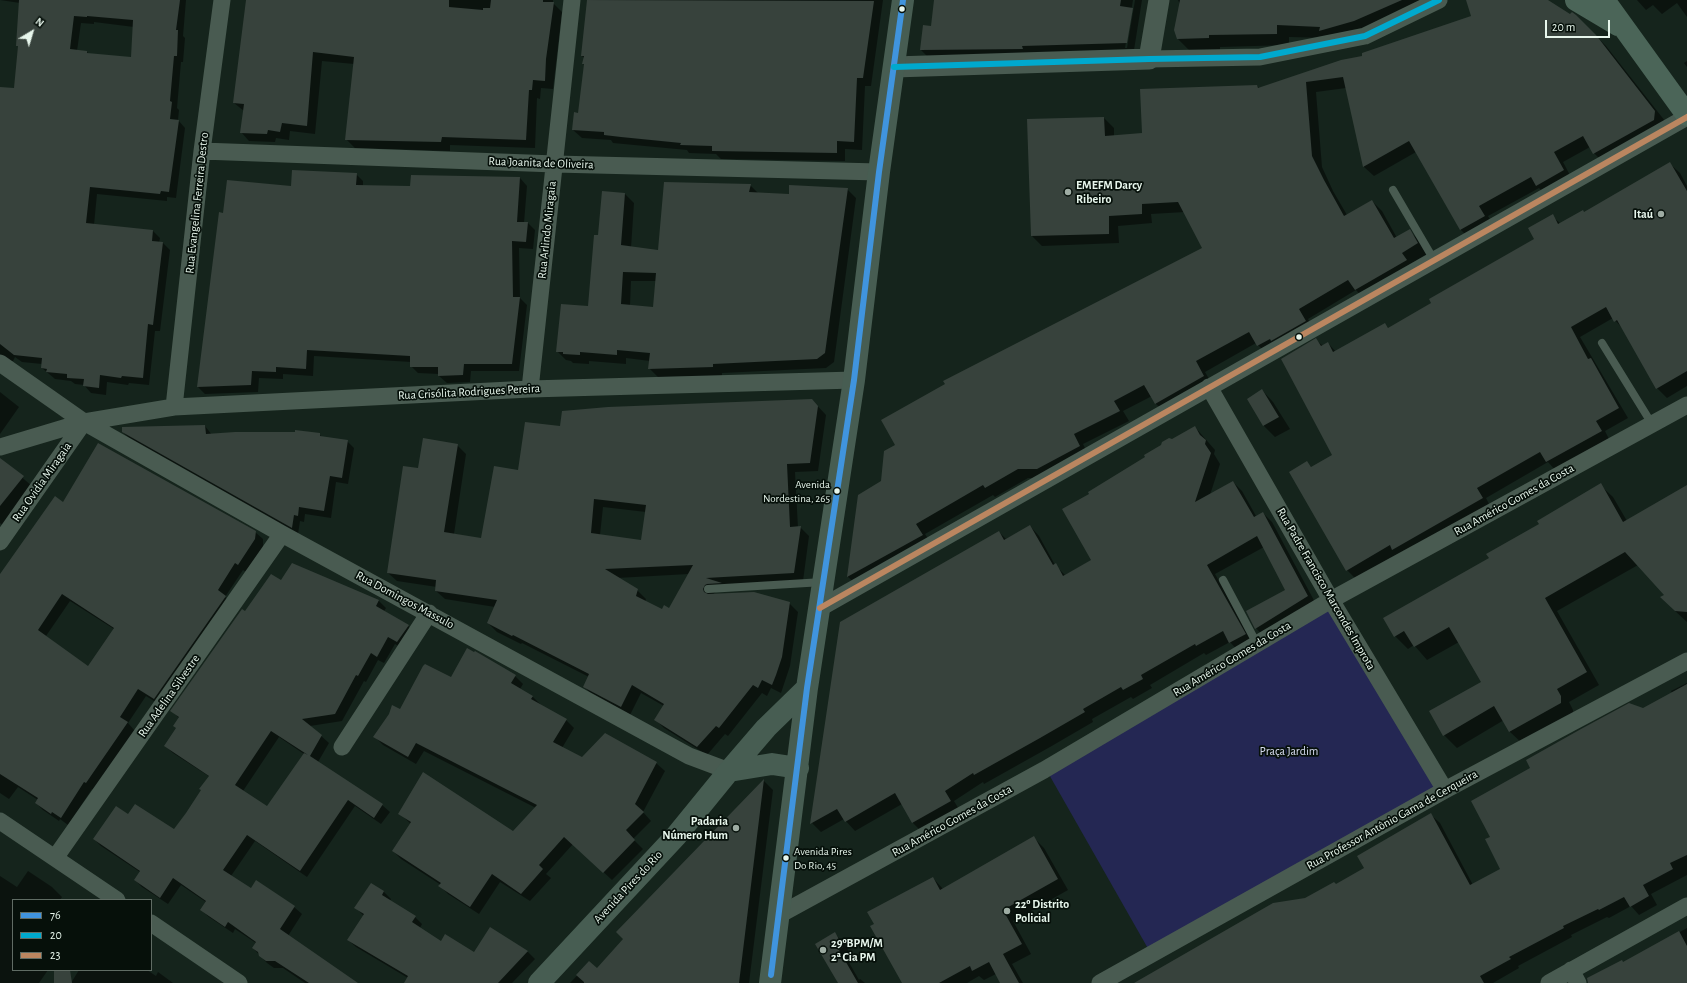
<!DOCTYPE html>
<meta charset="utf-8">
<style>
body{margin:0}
#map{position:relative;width:1687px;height:983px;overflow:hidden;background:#15241c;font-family:"Alegreya Sans",sans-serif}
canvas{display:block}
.legend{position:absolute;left:12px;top:899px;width:140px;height:72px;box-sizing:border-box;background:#06100a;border:1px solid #606c64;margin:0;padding:5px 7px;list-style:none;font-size:12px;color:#e7f6ec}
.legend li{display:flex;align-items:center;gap:8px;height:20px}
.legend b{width:20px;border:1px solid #606c64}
.north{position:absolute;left:12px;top:12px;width:40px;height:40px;-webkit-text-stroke:3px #06100a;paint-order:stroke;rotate:38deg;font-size:11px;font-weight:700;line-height:16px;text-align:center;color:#e7f6ec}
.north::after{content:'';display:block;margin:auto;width:14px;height:18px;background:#e7f6ec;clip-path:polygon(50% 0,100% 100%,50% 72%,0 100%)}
.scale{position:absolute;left:1545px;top:20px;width:65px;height:18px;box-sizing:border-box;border:2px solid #e7f6ec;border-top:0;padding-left:5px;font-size:12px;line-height:14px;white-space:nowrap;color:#e7f6ec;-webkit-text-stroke:3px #06100a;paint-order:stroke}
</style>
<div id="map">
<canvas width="1687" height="983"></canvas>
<ul class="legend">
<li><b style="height:5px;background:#4094de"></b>76</li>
<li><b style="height:5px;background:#00a9ce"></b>20</li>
<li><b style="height:5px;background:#bb8660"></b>23</li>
</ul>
<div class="north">N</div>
<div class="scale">20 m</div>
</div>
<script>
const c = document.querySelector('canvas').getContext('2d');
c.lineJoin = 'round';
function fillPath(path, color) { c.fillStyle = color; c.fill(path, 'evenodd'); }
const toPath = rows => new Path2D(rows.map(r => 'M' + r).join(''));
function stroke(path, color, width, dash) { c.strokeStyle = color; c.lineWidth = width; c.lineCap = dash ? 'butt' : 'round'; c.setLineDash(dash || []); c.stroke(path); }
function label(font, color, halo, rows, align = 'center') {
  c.font = font + ' "Alegreya Sans",sans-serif'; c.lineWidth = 3.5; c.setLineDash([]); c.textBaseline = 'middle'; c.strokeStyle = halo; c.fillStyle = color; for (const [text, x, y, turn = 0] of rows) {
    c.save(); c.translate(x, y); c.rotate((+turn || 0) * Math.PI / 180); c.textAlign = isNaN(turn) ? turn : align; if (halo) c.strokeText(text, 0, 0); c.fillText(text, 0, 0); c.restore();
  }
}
fillPath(toPath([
 [1336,598,1439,788,1150,952,1047,771]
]), '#242753');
fillPath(toPath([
 [0,0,186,0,183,36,185,38,183,62,181,62,177,108,179,110,178,120,185,128,176,198,167,197,167,201,97,194,94,225,153,231,160,238,159,243,163,243,170,250,160,331,155,331,149,385,129,383,128,385,107,382,106,395,91,393,84,385,75,384,71,381,55,379,42,368,42,364,22,362,15,357,13,361,4,361,0,363,0,88,15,89,19,47,20,3],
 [94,22,134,27,132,58,89,54,87,52,77,51,81,23,94,24],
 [247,0,553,0,553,3,562,12,553,89,541,88,540,99,537,98,535,148,450,145,450,151,355,148,346,139,354,64,322,61,315,134,290,131,289,140,276,138,275,142,249,141,241,132,244,111,234,103],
 [588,0,883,0,871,86,865,86,862,150,845,149,845,161,721,159,716,154,689,153,687,150,613,143,611,140,582,138,573,130,579,114,585,65,583,64,584,58,582,56],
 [935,0,1133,0,1125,48,1127,48,1135,0,1142,0,1134,50,928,57,921,50,932,27],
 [1178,0,1437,0,1366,33,1328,38,1289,37,1289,45,1220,47,1220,50,1190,51,1178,39,1180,4],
 [1468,0,1546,0,1570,15,1576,16,1606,46,1665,121,1604,163,1594,153,1590,147,1563,162,1573,181,1547,196,1539,188,1488,216,1494,226,1470,239,1460,229,1416,152,1374,176,1364,167,1346,88,1316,92,1322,167,1333,191,1347,215,1372,201,1382,211,1397,238,1409,231,1419,240,1427,254,1412,263,1416,270,1365,300,1356,290,1308,319,1315,331,1268,355,1256,343,1205,372,1213,386,1166,413,1156,404,1152,396,1123,411,1129,421,1083,444,1089,456,1048,479,1028,478,995,497,993,495,925,534,932,545,858,586,848,577,859,495,882,482,1204,248,1185,212,1151,214,1152,223,1118,226,1119,243,1042,246,1032,236,1028,120,1104,118,1114,128,1114,136,1143,134,1257,86,1260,89,1364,57,1472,16],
 [1637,0,1687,0,1687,17,1677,3,1662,14,1653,5,1646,10],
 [1687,61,1687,67,1684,63],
 [1670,164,1680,173,1687,186,1687,386,1667,398,1657,388,1623,329,1613,318,1580,337,1628,418,1605,431,1610,441,1556,471,1548,462,1486,498,1491,508,1357,580,1347,570,1307,462,1312,468,1333,456,1316,340,1323,346,1328,343,1336,352,1385,324,1389,329,1536,239,1552,216,1561,224,1585,213],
 [356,174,363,181,363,186,411,187,520,178,527,186,524,223,528,223,535,230,533,249,519,248,520,298,527,305,519,371,471,371,470,382,447,383,439,376,439,374,418,373,411,366,411,362,314,356,313,376,283,374,283,379,259,378,258,392,205,394,198,387,224,214,292,187],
 [750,185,758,193,790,195,847,189,856,198,834,362,826,368,722,373,722,376,658,377,649,368,650,361,626,358,626,364,589,361,589,364,573,363,571,361,566,360,557,351,589,307,599,237,603,192,625,194,634,203,631,248,659,251],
 [631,281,656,281,654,308,630,306],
 [1262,390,1273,402,1290,429,1275,437,1264,426,1249,399],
 [0,392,19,407,0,434],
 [812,400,826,415,818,471,795,472,798,528,800,527,809,536,803,581,716,592,712,595,789,603,798,612,790,666,781,693,771,688,767,696,762,693,728,736,725,734,707,755,664,728,655,719,664,706,641,693,630,715,592,695,584,686,589,677,522,643,521,644,497,632,488,623,495,607,445,599,436,591,437,587,397,581,388,573,419,469,457,445,466,454,454,534,482,539,519,471,561,428],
 [603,507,646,512,642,541,600,535],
 [689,574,670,610,662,611,645,602,646,599,637,590,617,578],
 [205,426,212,435,295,433,319,434,322,437,347,441,354,448,348,484,336,482,331,518,305,514,304,522,300,521,298,534,130,439,123,432],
 [1195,427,1215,450,1214,454,1220,464,1210,495,1233,482,1242,491,1256,516,1263,513,1272,522,1317,606,1265,638,1256,628,1286,590,1264,547,1215,574,1254,644,1239,652,1230,642,1206,655,1204,653,1150,685,1152,688,1133,699,1131,697,1092,719,1093,722,1050,747,984,784,983,782,954,801,960,811,922,832,913,823,902,804,855,831,844,819,821,832,812,823,999,532,1006,539,1030,526,1039,536,1055,565,1065,575,1092,560,1091,494,1172,440],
 [5,463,32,486,5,527,0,523,0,470],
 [1600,485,1613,497,1627,521,1687,486,1687,622,1674,610,1665,595,1638,565,1557,611,1599,685,1569,702,1573,710,1573,716,1523,744,1510,732,1504,720,1457,748,1444,735,1482,682,1459,642,1427,660,1414,645,1408,649,1395,636,1490,558],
 [64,503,255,532,263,539,263,547,246,572,243,570,225,597,233,605,162,706,146,696,128,723,135,731,94,790,92,789,68,825,60,819,59,821,43,810,36,803,38,800,18,787,9,799,0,793,0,575],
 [70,601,114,629,88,667,46,636],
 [282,581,379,601,386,608,384,611,408,626,415,633,404,649,395,644,384,663,378,660,366,682,364,681,342,721,310,726,329,743,318,762,382,805,390,812,381,824,355,806,307,877,255,841,231,876,251,890,256,882,294,907,302,914,288,936,357,983,305,983,283,968,274,968,267,963,253,948,256,943,235,929,233,933,209,917,201,910,206,902,181,885,168,904,142,887,135,880,140,872,101,846,94,839,128,816,174,831,187,813,210,777,173,753,165,746,177,728,179,718,172,711,245,613],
 [279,737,304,754,267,807,243,791],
 [515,676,523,684,520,689,533,697,541,705,566,720,574,728,562,748,583,758,605,734,656,763,665,771,643,812,651,821,633,839,643,849,612,880,573,844,546,874,551,878,530,901,500,882,479,914,448,894,440,886,441,885,401,859,393,851,411,824,399,813,513,832,536,808,424,751,416,764,383,745,375,737,401,710,451,678],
 [1687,683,1687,875,1651,894,1657,905,1639,915,1631,906,1609,918,1607,917,1571,935,1572,937,1518,966,1519,968,1493,983,1135,983,1305,899,1337,885,1365,868,1431,815,1440,823,1473,885,1502,870,1491,837,1643,710,1672,693,1671,691],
 [764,781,773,790,749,983,570,983,589,963,597,970],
 [1034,838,1044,848,1068,890,1013,921,1031,954,1012,964,1023,983,1001,983,996,974,984,980,979,976,967,983,903,983,933,878,943,889],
 [28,871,52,887,62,897,60,900,13,900,13,970,48,970,39,983,0,983,0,876,17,887],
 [371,884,384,892,391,899,390,901,415,917,422,924,420,928,441,942,474,954,490,928,528,952,535,959,512,983,405,983,408,978,356,947,348,940,364,916,355,907],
 [1687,928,1687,983,1598,983,1624,963],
 [835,934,844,943,852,957,847,959,859,980,860,979,865,983,838,983],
 [79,970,147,970,156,976,158,972,173,983,71,983]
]), '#0007');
fillPath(toPath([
 [19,0,180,0,176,30,178,30,177,56,174,56,170,101,172,102,170,119,179,120,169,192,161,191,160,194,90,187,86,223,153,230,152,241,163,242,153,325,148,324,143,378,122,376,121,378,100,375,99,388,83,386,84,379,67,378,67,374,46,372,47,369,41,368,42,358,14,355,0,344,0,87,14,88,18,46,16,46],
 [74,16,87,17,87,16,133,20,131,57,87,53,87,51,70,49],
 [246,0,449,0,449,7,483,10,483,8,490,8,491,0,543,0,543,2,554,2,546,59,545,81,533,80,532,90,529,90,526,140,442,137,441,142,345,140,354,57,313,52,307,126,282,123,280,132,268,130,267,134,240,133,244,104,233,103],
 [587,0,874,1,863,78,857,78,854,142,837,141,837,153,712,151,712,146,680,145,681,143,621,137,604,135,604,132,572,130,574,112,578,113,584,64,582,64,584,56,581,56],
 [934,0,1121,0,1120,6,1133,8,1127,43,1022,46,1023,49,920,50,923,25,931,26],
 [1180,0,1402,0,1354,21,1319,31,1320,27,1277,25,1277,34,1209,35,1209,38,1177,39,1174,30],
 [1466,0,1548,0,1570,14,1572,12,1576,15,1596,35,1655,111,1654,120,1593,154,1583,136,1554,152,1564,170,1536,186,1531,177,1479,206,1485,216,1460,230,1409,141,1363,167,1343,77,1306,82,1312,156,1324,180,1344,216,1372,200,1394,238,1410,229,1418,243,1402,253,1407,260,1355,290,1348,280,1299,309,1306,321,1271,341,1270,339,1257,346,1249,332,1196,361,1204,376,1155,404,1144,385,1114,401,1120,411,1074,434,1080,446,1037,469,1018,469,985,488,983,485,916,524,923,535,847,577,858,495,881,481,884,451,895,445,881,420,945,384,943,381,1202,248,1178,202,1142,204,1142,214,1109,216,1109,234,1031,236,1027,119,1104,117,1105,136,1142,133,1140,89,1257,85,1258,88,1341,60,1362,56,1362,53,1471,16],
 [1670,162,1687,191,1687,371,1656,389,1617,320,1614,322,1606,307,1571,327,1588,359,1591,358,1619,408,1596,421,1602,431,1546,462,1540,452,1477,488,1483,498,1392,550,1390,545,1346,571,1289,472,1307,461,1311,467,1332,455,1281,359,1316,338,1321,346,1328,342,1333,352,1385,323,1388,328,1431,303,1429,299,1534,239,1528,228,1553,214,1558,224,1583,210,1584,212],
 [292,170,357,173,356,185,410,186,411,175,520,177,517,222,528,222,526,242,512,241,513,297,520,297,512,364,464,364,463,375,438,376,438,367,410,367,410,356,307,350,306,369,276,367,276,372,252,371,251,385,197,387,219,212,223,213,227,180,291,186],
 [664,182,751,184,749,192,789,194,789,185,848,188,825,353,817,359,713,364,713,367,648,369,650,353,617,350,617,355,580,352,580,355,563,354,563,352,556,352,561,304,588,306,594,235,598,235,602,191,625,193,621,245,658,250],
 [623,272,656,273,653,307,621,304],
 [1262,389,1279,417,1263,426,1247,399],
 [812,399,818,406,810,463,787,464,790,527,801,526,794,573,706,578,722,583,707,584,705,585,703,589,704,592,708,594,754,592,790,602,782,657,776,675,772,685,762,680,758,688,753,685,719,728,716,726,697,747,654,720,664,704,632,685,621,707,583,687,589,674,513,635,512,636,487,623,497,600,435,591,436,580,387,573,403,466,418,468,423,438,458,444,444,532,481,538,494,466,518,470,525,422,560,426,562,411,608,407],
 [594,499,646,505,641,540,591,533],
 [693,565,669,608,664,605,662,609,636,596,638,589,605,569],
 [205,425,206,434,235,432,295,432,295,430,320,433,320,436,348,440,342,478,330,476,324,511,299,507,298,516,294,515,292,528,122,432,122,427],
 [1195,426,1200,435,1206,440,1205,444,1211,453,1195,502,1233,481,1254,517,1263,512,1308,596,1255,629,1246,611,1285,590,1257,536,1207,565,1246,634,1229,643,1223,631,1196,646,1195,644,1141,675,1143,679,1123,690,1121,687,1083,709,1085,712,1040,738,974,775,973,773,945,791,951,801,912,823,895,793,845,822,837,809,810,824,840,622,999,531,1004,540,1030,525,1053,565,1056,563,1063,576,1091,560,1062,509,1089,494,1088,492,1145,457,1144,455,1161,445,1162,442,1169,438,1172,439],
 [98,443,256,531,255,539,238,565,235,563,218,590,226,596,154,699,138,689,120,717,128,722,86,783,84,782,61,818,52,812,51,814,35,803,38,798,0,774,0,574,55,496,63,502],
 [62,594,114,628,88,666,38,630],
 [0,458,24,476,0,506],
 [1601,483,1623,522,1687,485,1687,612,1675,611,1660,597,1664,595,1625,552,1545,598,1587,672,1557,689,1561,696,1561,703,1509,732,1494,706,1443,736,1429,711,1481,682,1449,627,1414,647,1404,631,1394,637,1383,618,1489,558,1486,554,1539,524,1537,521],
 [292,563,379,600,376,606,409,625,397,642,388,637,377,657,371,653,358,676,356,675,335,714,302,719,322,735,310,756,383,804,374,818,348,800,300,871,247,835,223,870,251,888,256,880,295,906,280,929,358,983,309,983,275,961,266,961,259,956,258,952,252,948,256,942,228,922,225,927,200,910,206,901,173,878,160,898,134,880,140,871,93,839,116,806,128,814,135,804,174,829,186,813,201,790,199,789,209,776,164,746,176,728,173,726,179,717,170,711,242,609,245,611,271,574,281,580],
 [271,731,308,755,304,753,267,806,235,785],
 [467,648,474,652,475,651,516,675,511,683,533,696,531,699,567,719,553,742,582,757,605,733,657,762,635,804,644,812,626,830,635,840,603,873,564,837,539,865,543,869,521,894,492,874,470,907,438,886,441,883,392,851,411,822,398,814,423,772,513,831,537,805,416,743,408,757,373,737,389,714,392,705,400,709,423,666,425,664,451,677],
 [1687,684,1687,855,1670,863,1673,869,1643,885,1649,896,1630,907,1624,897,1599,910,1598,909,1563,926,1564,928,1509,957,1511,959,1480,976,1484,983,1134,983,1273,903,1305,898,1334,882,1336,884,1364,868,1357,856,1431,813,1470,885,1500,869,1485,839,1490,837,1471,801,1530,768,1526,760,1581,729,1629,703,1643,708],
 [764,779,739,983,584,983,584,982,576,975,589,961,597,968,623,939,616,932],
 [1034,836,1058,879,1003,910,1022,944,1003,954,1019,983,1000,983,989,962,972,971,970,966,939,983,902,983,870,926,874,924,867,912,933,877,940,890],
 [371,883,384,891,382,895,416,916,412,922,441,941,445,934,474,952,490,927,528,951,498,983,404,983,408,976,347,940,364,914,354,908],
 [1679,931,1687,946,1687,983,1588,983,1587,978,1622,960,1623,962],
 [835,932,843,947,839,950,858,983,838,983,815,944],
 [54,970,70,970,72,983,54,983]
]), '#37423c');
stroke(toPath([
 [1393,190,1434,260],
 [1602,343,1652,424],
 [1223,580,1257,644],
 [708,589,823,582]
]), '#495b51', 8);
stroke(toPath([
 [1149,59,1260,57,1365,36,1439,0],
 [202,151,555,164,879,172],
 [0,363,84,422,282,534,689,756,729,771],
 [1209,387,1331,600,1445,790],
 [530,389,572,0],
 [174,407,202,151,222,0],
 [0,447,84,422,174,407,530,389,854,380],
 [0,542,84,422],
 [820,608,1687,117],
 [342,747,429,613],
 [0,821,117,900],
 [55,858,282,534],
 [779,915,1044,770,1331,600,1687,405],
 [151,923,239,983],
 [1571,970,1578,983],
 [1100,983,1445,790,1687,661],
 [1549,983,1687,906]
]), '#495b51', 17);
stroke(toPath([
 [894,67,1149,59,1159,0]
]), '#495b51', 21);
stroke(toPath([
 [729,771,772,764,798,768],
 [539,983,676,836,729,771,766,728,807,688],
 [770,983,807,688,854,380,879,172,903,0]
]), '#475d52', 22);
stroke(toPath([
 [1576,0,1618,25],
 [1604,0,1687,115]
]), '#4b6558', 22);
stroke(toPath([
 [771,975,807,688,854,380,879,172,903,0]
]), '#4094de', 6);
stroke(toPath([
 [894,67,1149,59,1260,57,1365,36,1439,0]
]), '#00a9ce', 6);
stroke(toPath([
 [820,608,1687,117]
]), '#bb8660', 6);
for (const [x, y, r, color] of [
 [902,9,3.5,"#e7f6ec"],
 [1068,192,4,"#9eaca3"],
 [1661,214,4,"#9eaca3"],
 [1299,337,3.5,"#e7f6ec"],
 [837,491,3.5,"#e7f6ec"],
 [736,828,4,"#9eaca3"],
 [786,858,3.5,"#e7f6ec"],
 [1007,911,4,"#9eaca3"],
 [823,950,4,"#9eaca3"]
]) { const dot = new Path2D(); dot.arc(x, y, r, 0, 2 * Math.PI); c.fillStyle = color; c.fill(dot); stroke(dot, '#06100a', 1.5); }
label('11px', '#e7f6ec', '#06100a', [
 ["Avenida",830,485],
 ["Nordestina, 265",830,499],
 ["Avenida Pires",794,852,"left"],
 ["Do Rio, 45",794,866,"left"]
], 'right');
label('12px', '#e7f6ec', '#06100a', [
 ["Rua Joanita de Oliveira",541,163,2],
 ["Rua Evangelina Ferreira Destro",197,203,-84],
 ["Rua Arlindo Miragaia",547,230,-84],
 ["Rua Crisólita Rodrigues Pereira",469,392,-3],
 ["Rua Ovidia Miragaia",42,482,-55],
 ["Rua Américo Gomes da Costa",1514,500,-29],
 ["Rua Padre Francisco Marcondes Improta",1326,589,60],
 ["Rua Domingos Massulo",405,600,28],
 ["Rua Américo Gomes da Costa",1232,659,-31],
 ["Rua Adelina Silvestre",169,696,-55],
 ["Rua Professor Antônio Gama de Cerqueira",1392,820,-29],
 ["Rua Américo Gomes da Costa",952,821,-29],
 ["Avenida Pires do Rio",628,887,-47]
]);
label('bold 12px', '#e7f6ec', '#06100a', [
 ["EMEFM Darcy",1076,185],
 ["Ribeiro",1076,199],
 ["Itaú",1653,214,"right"],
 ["Padaria",728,821,"right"],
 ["Número Hum",728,835,"right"],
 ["22º Distrito",1015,904],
 ["Policial",1015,918],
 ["29ºBPM/M",831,943],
 ["2ª Cia PM",831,957]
], 'left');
label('12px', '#d8dcf1', '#06100a', [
 ["Praça Jardim",1289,751]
]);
</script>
